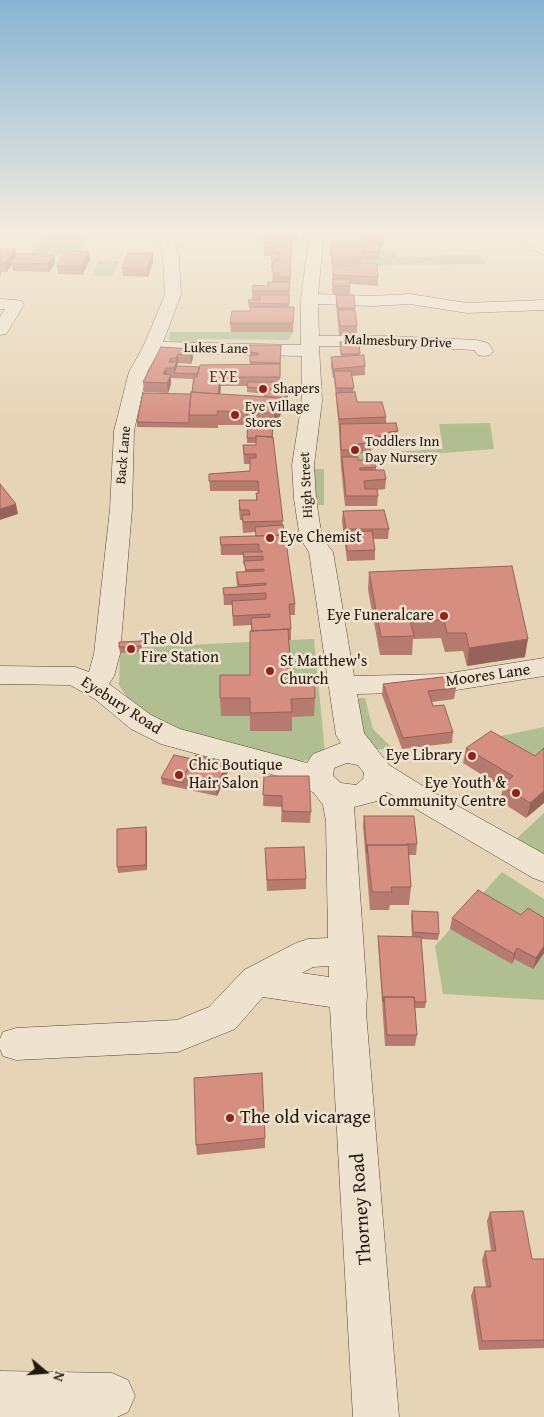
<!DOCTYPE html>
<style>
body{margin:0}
#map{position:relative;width:544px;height:1417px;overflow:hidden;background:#e6d4b6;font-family:"Gentium Book Plus",serif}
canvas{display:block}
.north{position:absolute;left:20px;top:1347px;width:50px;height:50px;-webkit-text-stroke:4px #efe3d0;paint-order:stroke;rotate:108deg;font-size:14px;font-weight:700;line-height:20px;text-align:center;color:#22180c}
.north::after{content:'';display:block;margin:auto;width:18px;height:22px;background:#22180c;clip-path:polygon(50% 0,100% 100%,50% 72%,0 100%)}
</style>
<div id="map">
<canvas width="544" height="1417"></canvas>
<div class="north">N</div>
</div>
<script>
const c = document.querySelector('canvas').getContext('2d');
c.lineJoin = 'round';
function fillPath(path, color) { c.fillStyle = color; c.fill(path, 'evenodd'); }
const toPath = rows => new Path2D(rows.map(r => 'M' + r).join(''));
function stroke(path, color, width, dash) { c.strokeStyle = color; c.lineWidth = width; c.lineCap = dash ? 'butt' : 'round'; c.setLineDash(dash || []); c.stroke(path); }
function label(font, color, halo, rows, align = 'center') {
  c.font = font + ' "Gentium Book Plus",serif'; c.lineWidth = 5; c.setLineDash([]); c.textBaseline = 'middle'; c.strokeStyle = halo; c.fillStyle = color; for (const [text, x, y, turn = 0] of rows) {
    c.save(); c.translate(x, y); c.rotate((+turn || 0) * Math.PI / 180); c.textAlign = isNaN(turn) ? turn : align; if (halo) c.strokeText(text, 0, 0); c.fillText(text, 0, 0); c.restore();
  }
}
fillPath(toPath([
 [49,231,91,231,80,255,32,253],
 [377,250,395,250,398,258,480,254,485,264,362,266,361,261,379,260],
 [99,261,119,261,112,276,92,276],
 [170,332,293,332,289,340,199,339,194,344,172,341,169,339],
 [490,423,494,449,356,460,356,454,443,449,439,424],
 [311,469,324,469,324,505,315,505],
 [314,639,325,753,314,760,299,761,240,749,158,722,128,699,119,685,120,653,142,652,143,647],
 [360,698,365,698,373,729,392,748,371,750,361,739,357,700],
 [544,727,544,761,477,741],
 [544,813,544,860,513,842],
 [502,872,544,899,544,1000,443,994,435,946]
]), '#b0be92');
const minor = toPath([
 [158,231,172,231,179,259,181,295,163,342,301,345,301,299,310,231,324,231,318,294,372,296,410,294,467,303,544,300,544,310,467,313,410,304,372,306,318,304,319,336,389,336,476,340,488,343,493,351,490,355,484,356,478,355,474,350,389,346,319,346,322,401,314,465,316,499,322,538,333,552,354,676,444,674,544,658,544,676,444,692,357,694,364,733,389,765,431,791,544,854,544,882,533,878,387,792,377,801,354,807,367,995,366,1012,399,1417,353,1417,330,1007,263,997,235,1029,178,1052,16,1060,3,1056,0,1049,0,1039,3,1032,16,1028,177,1020,209,1007,244,970,296,943,308,939,328,938,326,821,323,805,314,793,289,779,161,744,131,729,95,699,70,685,0,684,0,666,75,667,89,672,94,654,110,509,114,431,129,372,143,347,165,295,163,259,158,231],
 [158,353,302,356,302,401,292,465,294,499,300,538,309,552,336,735,341,743,313,754,307,763,180,729,151,715,109,684,114,676,120,654,132,509,134,431,147,372,158,353],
 [347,763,358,765,364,773,363,779,356,785,341,783,333,776,334,768,347,763],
 [329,966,329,977,302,973,313,967,329,966],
 [520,231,534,231,544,244,544,255,532,249,520,231],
 [0,299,16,300,22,301,24,305,6,334,0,335,0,317,5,309,0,309,0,299],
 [0,1371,112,1373,128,1380,135,1396,128,1412,117,1417,0,1417,0,1371]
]);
stroke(minor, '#534736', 1);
fillPath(minor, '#efe3d0');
fillPath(toPath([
 [260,231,297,231,297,242,292,242,289,307,294,307,293,332,231,332,230,323,250,311,251,308,249,308,248,300,252,300,252,291,268,286,272,282,273,268,271,268,272,256,264,256,264,247,265,243,265,239,260,239],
 [359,231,380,231,380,237,359,237],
 [364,238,383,243,383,247,379,247,380,252,379,260,362,261,362,263,378,277,378,286,350,284,350,294,333,295,332,287,333,266,359,266,331,265,331,241,364,241],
 [0,249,15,249,16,256,54,255,55,263,49,272,13,271,12,264,7,272,1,272,1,274,0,276],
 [89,252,90,260,82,275,58,274,57,266],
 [153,253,153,262,148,277,123,276,122,268],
 [336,295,355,308,357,326,357,335,339,335,336,304],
 [340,342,360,355,365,366,365,375,352,376,354,388,353,392,357,402,386,417,386,423,398,431,397,441,389,441,389,446,372,446,371,453,357,454,357,457,358,460,376,467,376,470,386,479,385,489,377,490,378,496,377,506,345,506,341,467,339,429,334,378,333,378,331,366,331,357,341,356],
 [250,345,281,345,280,386,277,390,288,401,273,427,273,437,283,526,295,604,295,615,290,615,291,629,291,640,289,640,291,676,315,698,314,716,292,717,292,731,250,731,250,716,221,716,220,698,250,675,251,631,251,625,233,626,232,605,224,605,223,588,237,587,236,572,245,572,245,567,243,563,243,555,221,555,220,537,256,536,255,532,243,533,242,520,240,520,239,510,239,500,256,500,258,493,258,491,210,491,209,474,250,471,250,464,244,464,243,445,256,445,256,443,247,443,247,438,255,423,255,420,248,420,247,425,218,425,218,428,137,427,137,422,191,394,192,392,193,379,171,378,171,384,168,393,144,392,143,382,161,347,192,349,193,358,191,364,178,363,177,366,199,367,250,365],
 [221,386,247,386,247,392,265,394,264,396,220,394],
 [343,511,389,529,388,539,373,539,375,550,375,560,347,561,342,521],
 [369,572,525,657,467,666,463,651,445,652,441,638,413,639,412,655,380,655,368,590],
 [142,641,142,652,120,653,119,647],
 [383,684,456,688,454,699,432,702,433,706,453,732,452,743,402,749,382,695],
 [466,748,535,756,544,748,526,818,500,801,503,788,463,763],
 [193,759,228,762,228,772,217,796,162,784,161,778],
 [264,776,311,812,310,823,281,822,282,807,263,806],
 [364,816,417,844,416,855,409,855,411,887,409,905,390,905,389,910,370,910,363,826],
 [147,833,147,870,118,873,117,867],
 [265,848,306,879,306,889,267,891],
 [412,911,439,934,438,940,421,939,426,1002,425,1008,415,1008,417,1035,415,1046,385,1046,378,941,378,936,412,937,411,916],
 [521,915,544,918,544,953,533,969,514,959,512,964,450,929,452,918],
 [265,1138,265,1148,197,1155,196,1145],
 [490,1212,532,1259,544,1259,544,1348,479,1350,471,1296,474,1287,486,1287,482,1260,485,1251,491,1251,487,1221]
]), '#b77a6e');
fillPath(toPath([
 [447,231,467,231,467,232,446,234],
 [15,249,16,257,11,263,12,264,7,272,5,263],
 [89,252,90,260,82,275,81,266],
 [153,253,153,262,148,277,147,268],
 [54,255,55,263,49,272,48,264],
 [192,349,193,358,191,364,190,355],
 [178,354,178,363,177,366,177,371,174,373,174,368,176,364,176,358],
 [166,368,167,377,163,374],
 [171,375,171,384,168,393,167,383],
 [220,377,221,386,219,405,218,396],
 [279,382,279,387,274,396,274,391],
 [288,392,288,401,274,427,274,413,282,398],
 [247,406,248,420,247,425,246,412],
 [16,504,18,514,0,520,0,509],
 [528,639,525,657,467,666,469,648],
 [228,762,228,772,217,796,216,786],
 [544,791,544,803,526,818,530,803],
 [146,827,147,833,147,870,146,865],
 [544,946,544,953,533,969,536,958],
 [517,948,514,959,512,964,514,954]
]), '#95635a');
const building = toPath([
 [281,231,297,231,297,233,292,233,290,278,279,277,279,273,272,273,274,261,279,261,279,259,271,259,272,254,280,255,280,252,273,252,274,247,264,247,264,243,275,243,275,240,265,240,265,235,281,234,281,231],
 [364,238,383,238,383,243,378,243,378,241,365,241,364,238],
 [331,241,378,241,380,252,362,252,362,257,331,257,331,241],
 [0,249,15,249,5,263,0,263,0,249],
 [65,251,89,252,81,266,57,266,65,251],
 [18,253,54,255,48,264,11,263,18,253],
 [128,253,153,253,147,268,122,268,128,253],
 [360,263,377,263,378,277,333,275,333,266,360,266,360,263],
 [333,279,350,279,350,286,333,286,333,279],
 [268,282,290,282,289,291,252,291,253,285,268,286,268,282],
 [260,295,289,295,289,304,249,303,248,300,260,300,260,295],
 [336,295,354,295,355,308,337,308,336,295],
 [251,307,294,307,293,323,230,323,232,311,250,311,251,307],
 [338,310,355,310,357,326,340,326,338,310],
 [340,342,359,342,360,354,341,354,340,342],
 [250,345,281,345,280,363,250,362,250,355,258,355,258,353,250,352,250,345],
 [161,347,192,349,190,355,178,354,176,358,171,358,169,362,177,362,174,368,166,368,163,374,171,375,167,383,143,382,161,347],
 [364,355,365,366,333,369,331,357,364,355],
 [280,364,280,377,220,377,218,394,192,392,194,377,197,377,200,365,280,364],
 [177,366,199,367,198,374,174,373,177,366],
 [334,371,351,371,354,388,336,388,334,371],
 [248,382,279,382,274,390,247,387,248,382],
 [269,389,288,392,282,401,282,398,264,396,269,389],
 [191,392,282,398,274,413,255,413,255,407,247,406,246,412,217,411,218,415,189,415,191,392],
 [355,392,357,402,382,402,386,417,339,419,336,393,355,392],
 [143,393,191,394,189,415,189,423,137,422,143,393],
 [248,422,273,423,272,437,256,436,256,438,247,438,248,422],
 [396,423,398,431,389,432,390,436,371,436,372,443,357,444,357,450,341,450,340,424,396,423],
 [256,436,273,437,283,521,243,522,242,515,250,515,249,510,240,510,239,500,257,500,256,493,259,493,258,481,209,481,209,474,250,471,250,458,256,458,256,454,244,454,243,445,256,445,256,436],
 [342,457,358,457,358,460,375,460,376,467,360,468,360,470,384,470,386,479,364,481,365,489,377,489,378,496,346,496,342,457],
 [0,484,16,504,0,509,0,484],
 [384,510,389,529,346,529,343,511,384,510],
 [283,525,285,535,256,536,255,527,283,525],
 [372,531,375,550,347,551,345,532,372,531],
 [285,535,295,604,289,604,291,629,252,631,251,618,270,617,270,614,233,616,232,601,266,599,266,593,224,595,223,588,266,585,266,583,239,585,236,572,264,571,264,569,246,570,244,561,263,560,263,556,244,557,243,552,263,552,259,549,259,544,221,545,220,537,285,535],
 [512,566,528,639,469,648,466,633,447,633,444,620,410,621,414,636,381,637,369,572,512,566],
 [288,629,291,676,314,676,315,698,291,699,292,712,250,713,250,698,220,698,220,675,250,675,250,631,288,629],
 [142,641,142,646,119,647,119,642,142,641],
 [450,676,456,688,428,691,433,706,444,705,453,732,403,738,383,684,450,676],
 [491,731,535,756,544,748,544,791,530,803,503,786,513,776,466,748,491,731],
 [174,755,193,759,183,778,184,783,161,778,174,755],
 [196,755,228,762,216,786,183,778,196,755],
 [264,776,309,776,311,812,282,811,282,796,263,795,264,776],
 [364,816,414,816,417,844,406,844,407,845,367,845,367,853,364,816],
 [146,827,146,865,117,867,117,829,146,827],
 [367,845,408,845,411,887,391,887,392,892,372,892,367,845],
 [304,847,306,879,267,880,265,848,304,847],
 [478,890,521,915,528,908,544,918,544,946,536,958,517,948,514,954,452,918,478,890],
 [412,911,438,912,439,934,413,932,412,911],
 [378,936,421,937,426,1002,415,1002,414,997,384,997,383,1002,378,936],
 [384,997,414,997,417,1035,387,1035,384,997],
 [262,1073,265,1138,196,1145,194,1078,262,1073],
 [523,1211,532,1259,544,1259,544,1340,482,1341,474,1287,491,1287,485,1251,496,1251,490,1212,523,1211]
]);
fillPath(building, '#d58e80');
stroke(building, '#95635a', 1);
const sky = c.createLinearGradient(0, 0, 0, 429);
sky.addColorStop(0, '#87b5d3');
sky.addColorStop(0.54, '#f4ecde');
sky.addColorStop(1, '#f4ecde00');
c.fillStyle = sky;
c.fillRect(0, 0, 544, 429);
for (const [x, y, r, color] of [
 [263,389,5,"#8f2418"],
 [235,415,5,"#8f2418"],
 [355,450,5,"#8f2418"],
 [270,538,5,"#8f2418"],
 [444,616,5,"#8f2418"],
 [131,649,5,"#8f2418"],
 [270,671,5,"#8f2418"],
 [472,756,5,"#8f2418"],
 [179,775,5,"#8f2418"],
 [516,793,5,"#8f2418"],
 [230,1118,5,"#8f2418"]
]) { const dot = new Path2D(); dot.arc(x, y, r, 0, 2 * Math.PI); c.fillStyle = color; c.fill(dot); stroke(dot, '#efe3d0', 2); }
label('14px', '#22180c', '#efe3d0', [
 ["Malmesbury Drive",398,342,2],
 ["Lukes Lane",216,349,1],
 ["Back Lane",124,455,-85],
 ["High Street",307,485,-93]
]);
label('14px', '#22180c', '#efe3d0', [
 ["Shapers",273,389],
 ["Eye Village",245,407],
 ["Stores",245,423],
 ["Toddlers Inn",365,442],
 ["Day Nursery",365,458]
], 'left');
c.letterSpacing = '1px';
label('16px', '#7a1f14', '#efe3d0', [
 ["EYE",224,378]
]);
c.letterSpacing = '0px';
label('16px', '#22180c', '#efe3d0', [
 ["Eye Chemist",280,538],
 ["Eye Funeralcare",434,616,"right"],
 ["The Old",141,640],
 ["Fire Station",141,658],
 ["St Matthew's",280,662],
 ["Church",280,680],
 ["Eye Library",462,756,"right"],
 ["Chic Boutique",189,766],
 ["Hair Salon",189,784],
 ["Eye Youth &",506,784,"right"],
 ["Community Centre",506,802,"right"]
], 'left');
label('16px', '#22180c', '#efe3d0', [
 ["Moores Lane",488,676,-8],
 ["Eyebury Road",121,706,33]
]);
label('19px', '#22180c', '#efe3d0', [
 ["The old vicarage",240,1118]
], 'left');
label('19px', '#22180c', '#efe3d0', [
 ["Thorney Road",362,1209,-94]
]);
</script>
